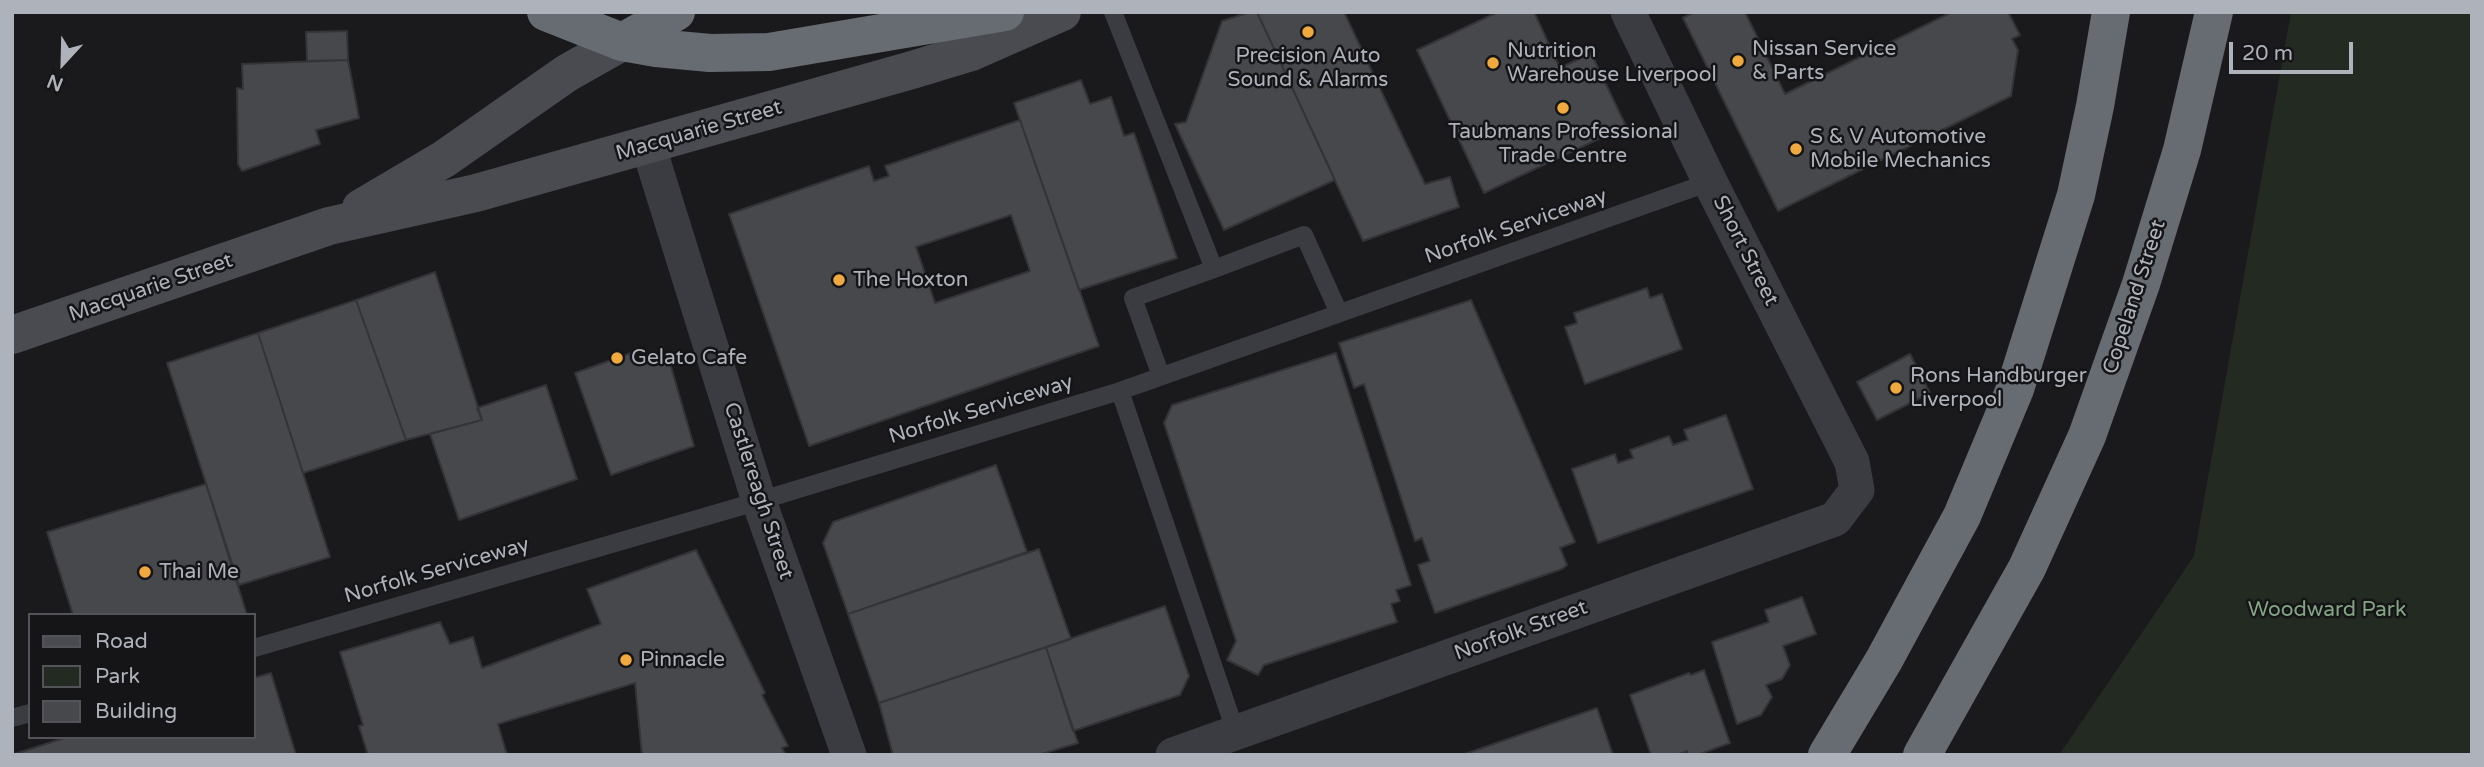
<!DOCTYPE html>
<style>
body{margin:0}
#map{position:relative;width:2484px;height:767px;overflow:hidden;background:#1a1a1c;font-family:"Varela Round",sans-serif}
canvas{display:block}
.frame{position:absolute;inset:0;border:14px solid #adb2bb;pointer-events:none}
.legend{position:absolute;left:28px;top:613px;width:228px;height:126px;box-sizing:border-box;background:#151517;border:2px solid #525459;margin:0;padding:9px 12px;list-style:none;font-size:21px;color:#adb2bb}
.legend li{display:flex;align-items:center;gap:14px;height:35px}
.legend b{width:35px;border:2px solid #525459}
.north{position:absolute;left:28px;top:28px;width:70px;height:70px;-webkit-text-stroke:5px #151517;paint-order:stroke;rotate:202deg;font-size:19px;font-weight:700;line-height:28px;text-align:center;color:#adb2bb}
.north::after{content:'';display:block;margin:auto;width:24px;height:32px;background:#adb2bb;clip-path:polygon(50% 0,100% 100%,50% 72%,0 100%)}
.scale{position:absolute;left:2229px;top:42px;width:124px;height:32px;box-sizing:border-box;border:4px solid #adb2bb;border-top:0;padding-left:9px;font-size:21px;line-height:24px;white-space:nowrap;color:#adb2bb;-webkit-text-stroke:5px #151517;paint-order:stroke}
</style>
<div id="map">
<canvas width="2484" height="767"></canvas>
<div class="frame"></div>
<ul class="legend">
<li><b style="height:9px;background:#494b51"></b>Road</li>
<li><b style="height:19px;background:#222a22"></b>Park</li>
<li><b style="height:19px;background:#47484c"></b>Building</li>
</ul>
<div class="north">N</div>
<div class="scale">20 m</div>
</div>
<script>
const c = document.querySelector('canvas').getContext('2d');
c.lineJoin = 'round';
function fillPath(path, color) { c.fillStyle = color; c.fill(path, 'evenodd'); }
const toPath = rows => new Path2D(rows.map(r => 'M' + r).join(''));
function stroke(path, color, width, dash) { c.strokeStyle = color; c.lineWidth = width; c.lineCap = dash ? 'butt' : 'round'; c.setLineDash(dash || []); c.stroke(path); }
function label(font, color, halo, rows, align = 'center') {
  c.font = font + ' "Varela Round",sans-serif'; c.lineWidth = 5; c.setLineDash([]); c.textBaseline = 'middle'; c.strokeStyle = halo; c.fillStyle = color; for (const [text, x, y, turn = 0] of rows) {
    c.save(); c.translate(x, y); c.rotate((+turn || 0) * Math.PI / 180); c.textAlign = isNaN(turn) ? turn : align; if (halo) c.strokeText(text, 0, 0); c.fillText(text, 0, 0); c.restore();
  }
}
fillPath(toPath([
 [2291,12,2472,12,2472,755,2059,755,2194,556]
]), '#222a22');
const building = toPath([
 [1250,12,1257,12,1335,180,1224,230,1175,124,1186,122,1222,21,1250,12],
 [1257,12,1344,12,1425,184,1450,177,1459,207,1363,241,1257,12],
 [1498,12,1534,12,1560,68,1591,53,1626,126,1484,193,1417,50,1498,12],
 [1694,12,1745,12,1785,94,1952,12,2008,12,2020,35,2012,39,2018,50,2011,96,1778,211,1683,18,1694,12],
 [347,31,348,60,307,61,306,32,347,31],
 [348,60,359,118,316,130,320,144,242,171,238,164,237,88,243,89,242,64,348,60],
 [1081,80,1090,104,1111,97,1124,136,1134,133,1177,258,1079,290,1014,103,1081,80],
 [1020,120,1099,346,809,446,729,214,869,166,874,181,889,176,885,166,1020,120],
 [1011,215,1030,271,935,303,916,247,1011,215],
 [435,272,482,420,406,440,356,300,435,272],
 [1647,288,1650,298,1662,294,1682,349,1585,384,1565,327,1577,323,1574,313,1647,288],
 [356,300,406,440,303,473,258,333,356,300],
 [1471,300,1575,542,1560,548,1567,565,1562,569,1435,613,1418,565,1430,561,1422,538,1415,541,1364,384,1354,388,1339,343,1471,300],
 [258,333,330,557,239,585,167,363,258,333],
 [631,353,635,363,667,353,694,446,611,475,575,373,631,353],
 [1336,353,1411,585,1396,590,1400,601,1391,604,1397,622,1264,665,1258,675,1227,660,1236,641,1164,423,1172,405,1336,353],
 [1910,354,1930,393,1877,420,1857,382,1910,354],
 [546,385,577,479,459,520,430,434,482,420,477,408,546,385],
 [1726,415,1753,489,1598,543,1572,469,1615,454,1618,463,1633,458,1630,450,1669,436,1673,445,1688,440,1684,430,1726,415],
 [996,465,1027,552,848,614,823,543,833,522,996,465],
 [206,484,247,615,73,615,47,532,206,484],
 [1039,549,1071,639,879,703,848,614,1039,549],
 [696,550,765,693,762,695,788,746,782,748,786,755,642,755,635,683,498,724,507,755,368,755,359,726,363,725,340,652,440,622,450,644,473,637,482,668,601,624,587,589,696,550],
 [1802,597,1816,634,1783,646,1790,665,1782,679,1766,685,1772,697,1761,715,1737,724,1712,642,1769,622,1765,610,1802,597],
 [1165,606,1189,676,1180,695,1073,731,1046,647,1165,606],
 [1046,647,1078,743,1038,755,893,755,879,703,1046,647],
 [1704,670,1730,743,1697,755,1688,755,1687,751,1677,755,1651,755,1630,695,1689,673,1691,675,1704,670],
 [271,673,296,755,12,755,67,737,254,737,254,678,271,673],
 [1597,708,1613,755,1462,755,1597,708]
]);
fillPath(building, '#47484c');
stroke(building, '#343438', 2);
stroke(toPath([
 [1113,12,1214,269,1304,235,1339,313],
 [1161,376,1133,298,1214,269],
 [1120,391,1236,733],
 [254,648,759,501,1120,391,1710,182],
 [12,718,30,713]
]), '#3b3c41', 18);
stroke(toPath([
 [648,145,759,501,849,755],
 [1173,755,1835,519,1857,490,1852,462,1710,182,1628,12]
]), '#3b3c41', 35);
stroke(toPath([
 [361,208,444,159,567,73,622,42],
 [12,335,329,226,476,193,912,70,971,52,1062,12]
]), '#494b51', 38);
stroke(toPath([
 [546,12,622,42,656,48,710,53,769,52,1005,12],
 [622,42,676,12],
 [1827,755,1884,660,1962,516,2015,389,2076,195,2095,106,2111,12],
 [1922,755,2027,568,2087,436,2141,284,2182,150,2214,12]
]), '#676b72', 38);
for (const [x, y, r, color] of [
 [1308,32,7,"#f0a93e"],
 [1738,61,7,"#f0a93e"],
 [1493,63,7,"#f0a93e"],
 [1563,108,7,"#f0a93e"],
 [1796,149,7,"#f0a93e"],
 [839,280,7,"#f0a93e"],
 [617,358,7,"#f0a93e"],
 [1896,388,7,"#f0a93e"],
 [145,572,7,"#f0a93e"],
 [626,660,7,"#f0a93e"]
]) { const dot = new Path2D(); dot.arc(x, y, r, 0, 2 * Math.PI); c.fillStyle = color; c.fill(dot); stroke(dot, '#151517', 2.5); }
label('21px', '#adb2bb', '#151517', [
 ["Nissan Service",1752,49],
 ["& Parts",1752,73],
 ["Nutrition",1507,51],
 ["Warehouse Liverpool",1507,75],
 ["Precision Auto",1308,56,"center"],
 ["Sound & Alarms",1308,80,"center"],
 ["Taubmans Professional",1563,132,"center"],
 ["Trade Centre",1563,156,"center"],
 ["S & V Automotive",1810,137],
 ["Mobile Mechanics",1810,161],
 ["The Hoxton",853,280],
 ["Gelato Cafe",631,358],
 ["Rons Handburger",1910,376],
 ["Liverpool",1910,400],
 ["Thai Me",159,572],
 ["Pinnacle",640,660]
], 'left');
label('21px', '#adb2bb', '#151517', [
 ["Macquarie Street",699,131,-16],
 ["Norfolk Serviceway",1516,227,-19],
 ["Short Street",1745,251,63],
 ["Macquarie Street",151,288,-19],
 ["Copeland Street",2135,297,-72],
 ["Norfolk Serviceway",981,410,-17],
 ["Castlereagh Street",758,491,72],
 ["Norfolk Serviceway",437,571,-16],
 ["Norfolk Street",1521,631,-20]
]);
label('21px', '#84a684', '#151517', [
 ["Woodward Park",2327,610]
]);
</script>
